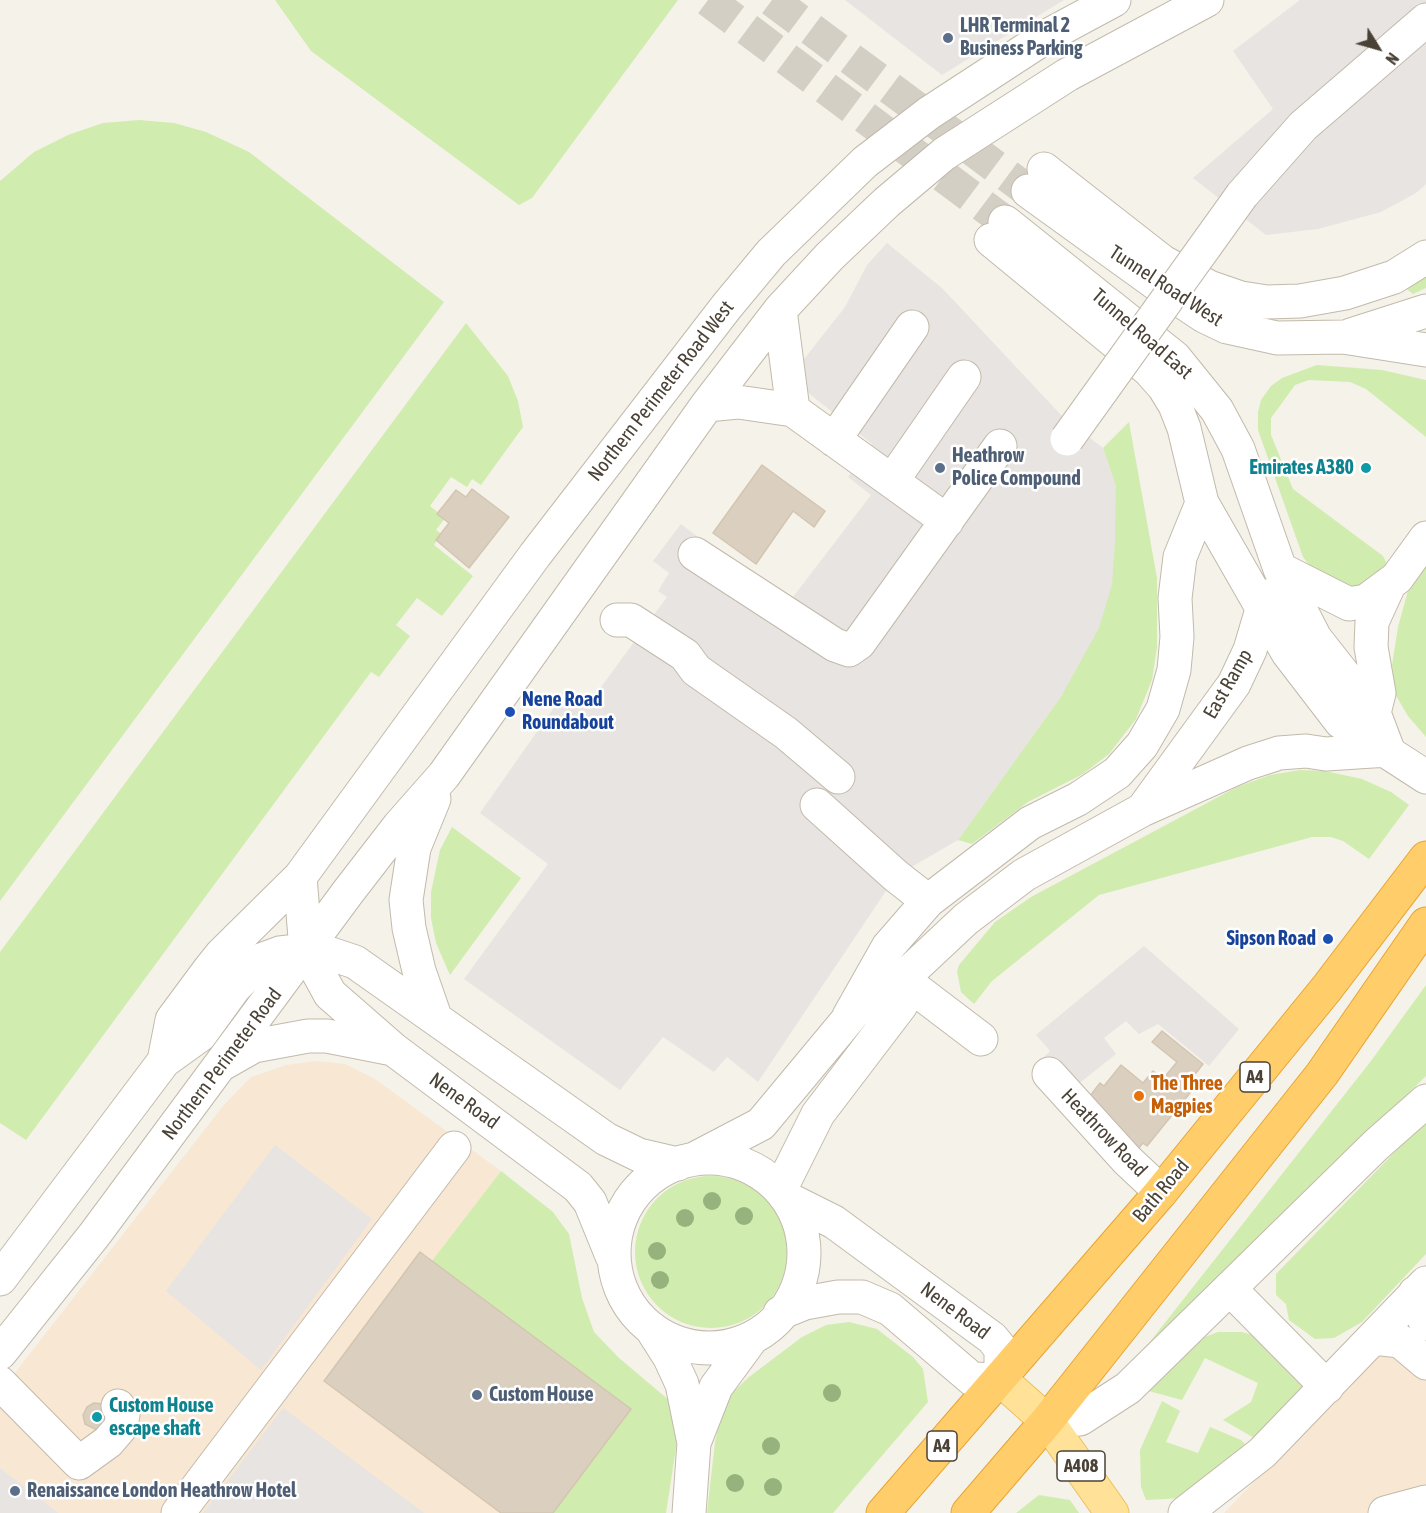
<!DOCTYPE html>
<style>
body{margin:0}
#map{position:relative;width:1426px;height:1513px;overflow:hidden;background:#f5f2e9;font-family:"Asap Condensed",sans-serif}
canvas{display:block}
.north{position:absolute;left:1348px;top:18px;width:60px;height:60px;-webkit-text-stroke:4px #fff;paint-order:stroke;rotate:127deg;font-size:16px;font-weight:700;line-height:24px;text-align:center;color:#4a4237}
.north::after{content:'';display:block;margin:auto;width:21px;height:27px;background:#4a4237;clip-path:polygon(50% 0,100% 100%,50% 72%,0 100%)}
</style>
<div id="map">
<canvas width="1426" height="1513"></canvas>
<div class="north">N</div>
</div>
<script>
const c = document.querySelector('canvas').getContext('2d');
c.lineJoin = 'round';
function fillPath(path, color) { c.fillStyle = color; c.fill(path, 'evenodd'); }
const toPath = rows => new Path2D(rows.map(r => 'M' + r).join(''));
function stroke(path, color, width, dash) { c.strokeStyle = color; c.lineWidth = width; c.lineCap = dash ? 'butt' : 'round'; c.setLineDash(dash || []); c.stroke(path); }
function label(font, color, halo, rows, align = 'center') {
  c.font = font + ' "Asap Condensed",sans-serif'; c.lineWidth = 5; c.setLineDash([]); c.textBaseline = 'middle'; c.strokeStyle = halo; c.fillStyle = color; for (const [text, x, y, turn = 0] of rows) {
    c.save(); c.translate(x, y); c.rotate((+turn || 0) * Math.PI / 180); c.textAlign = isNaN(turn) ? turn : align; if (halo) c.strokeText(text, 0, 0); c.fillText(text, 0, 0); c.restore();
  }
}
fillPath(toPath([
 [316,1061,345,1064,375,1079,501,1171,433,1261,631,1409,553,1513,59,1513,0,1468,0,1392,223,1106,251,1077,286,1065],
 [1426,1302,1426,1513,1224,1513]
]), '#f8e8d3');
fillPath(toPath([
 [275,0,678,0,532,198,519,205,311,51],
 [139,120,174,123,206,132,249,152,444,302,0,901,0,181,34,152,68,135,103,123],
 [1426,267,1426,288,1413,294,1400,284],
 [466,323,508,376,518,401,523,427,481,485,472,479,467,487,451,477,430,506,445,518,436,530,447,538,437,540,434,545,473,576,442,616,417,598,396,625,410,636,379,677,371,672,26,1140,0,1123,0,952],
 [1317,365,1382,370,1426,380,1426,437,1366,389,1350,382,1309,380,1295,385,1271,418,1271,435,1293,489,1383,556,1389,568,1358,592,1310,566,1303,557,1258,430,1258,412,1261,400,1271,386,1282,378],
 [1129,422,1157,578,1157,647,1152,680,1136,719,1109,754,1083,774,1028,802,972,844,958,840,1062,695,1116,487,1103,448],
 [1426,563,1426,737,1408,716,1395,694,1392,665,1398,627,1409,587],
 [1300,770,1325,771,1362,779,1391,792,1409,805,1369,859,1343,841,1331,837,1312,837,1099,895,992,981,974,1004,961,992,957,971,959,965,995,922,1031,897,1237,787,1270,775],
 [452,827,521,878,450,975,436,943,431,918,431,892,440,850],
 [1426,985,1426,1076,1134,1362,1371,1061],
 [1426,1120,1426,1254,1362,1322,1334,1338,1315,1339,1289,1320,1286,1304,1276,1295,1276,1274],
 [501,1171,553,1212,569,1234,582,1298,594,1332,619,1358,670,1401,680,1422,666,1513,553,1513,631,1409,432,1261],
 '635 1252a76 76 0 1 1 152 0a76 76 0 1 1-152 0Z',
 [849,1322,877,1329,913,1357,923,1369,928,1402,833,1513,707,1513,715,1442,722,1410,733,1392,749,1377,802,1337,826,1325],
 [1218,1332,1242,1332,1256,1336,1304,1384,1298,1396,1256,1439,1223,1420,1251,1402,1258,1383,1205,1358,1182,1400,1145,1390,1202,1338],
 [1162,1401,1180,1411,1166,1442,1198,1453,1210,1427,1241,1440,1247,1446,1183,1498,1146,1500,1141,1487,1140,1450],
 [1039,1495,1070,1500,1079,1513,1016,1513]
]), '#d1ecaf');
fillPath(toPath([
 [845,0,1064,0,942,75],
 [1300,0,1426,0,1426,184,1416,193,1381,212,1318,229,1266,235,1193,178,1273,109,1233,51],
 [887,243,943,289,1062,416,1103,448,1116,487,1115,542,1112,585,1099,628,1062,695,958,840,896,876,758,1082,727,1057,714,1072,663,1037,620,1090,464,979,548,864,480,813,564,693,585,709,667,597,658,591,669,573,653,561,681,524,787,605,871,495,848,477,872,444,806,391,801,363,845,307,867,265],
 [1144,946,1239,1029,1209,1066,1158,1024,1139,1034,1126,1021,1104,1038,1116,1054,1072,1089,1044,1057,1050,1051,1036,1035],
 [275,1145,372,1219,261,1370,166,1291],
 [283,1408,424,1513,203,1513],
 [0,1468,59,1513,0,1513]
]), '#e7e4e1');
const building = toPath([
 [762,465,825,511,814,527,793,511,756,564,713,533,762,465],
 [472,489,509,517,469,568,436,540,449,523,437,514,456,490,466,497,472,489],
 [1162,1031,1203,1064,1192,1078,1198,1083,1147,1146,1143,1143,1137,1150,1083,1105,1100,1083,1104,1086,1121,1065,1143,1083,1153,1071,1163,1079,1177,1062,1152,1042,1162,1031],
 [420,1252,631,1409,553,1513,501,1513,324,1381,420,1252],
 [94,1403,103,1404,110,1415,97,1430,85,1424,83,1415,87,1407,94,1403]
]);
fillPath(building, '#dbd0c0');
stroke(building, '#d3c5b0', 1.5);
stroke(toPath([
 [708,0,1005,222],
 [772,0,1028,191]
]), '#d3cfc5', 33, [33, 16]);
const minor = toPath([
 [1044,169,1163,262,1209,287,1241,298,1267,302,1300,301,1345,293,1394,277,1426,257],
 [1028,191,1168,292,1204,316,1227,327,1277,338,1343,337,1426,350],
 [1242,195,1303,126,1426,20],
 [1005,222,1175,358,1217,410,1238,449,1280,569,1297,603,1315,638,1374,713,1388,750],
 [780,310,793,410],
 [1351,335,1426,311],
 [707,405,738,402,793,410,947,521],
 [834,440,912,327],
 [892,481,964,377],
 [1202,503,1288,653,1341,722,1426,777],
 [695,554,835,645,849,650,859,643,1000,446],
 [1280,569,1349,604,1366,601,1397,578,1426,538],
 [617,620,631,620,685,655,696,670,786,733,838,777],
 [1374,713,1379,693,1371,647,1372,622,1389,585],
 [434,799,414,848,406,900,409,928,419,971,435,1017],
 [817,805,896,876,928,901],
 [1143,809,1234,684,1250,650,1266,596],
 [300,877,306,950,330,994,393,1049,578,1187,590,1202,612,1256],
 [902,979,981,1039],
 [849,1016,888,947,928,901,1030,823,1078,799,1117,773,1142,745,1163,709,1174,670,1177,637,1175,598,1180,557,1202,503,1184,428,1175,405,1164,387,1149,370,991,240],
 [164,1061,200,1035,234,988,261,960,280,953,306,950,331,954,355,962,606,1139,639,1155,678,1164],
 [224,1063,254,1046,308,1036,327,1036,393,1049],
 [1049,1074,1127,1160,1161,1192],
 '614 1253a95 95 0 1 1 190 0a95 95 0 1 1-190 0Z',
 [694,1159,761,1124,875,987,902,979,966,919,1024,875,1142,810,1248,763,1279,753,1306,751,1326,754,1388,750],
 [781,1188,818,1114,901,1005,902,979],
 [0,1279,164,1061,172,1020,209,970,221,955,300,877,535,555,727,306,771,253,865,162,929,113,1047,36,1114,0],
 [1231,1290,1327,1387],
 [1415,1293,1426,1324],
 [780,1313,805,1303,838,1297,862,1297,890,1309,972,1379,1001,1380,1001,1349,992,1338,834,1222,790,1200],
 [651,1328,670,1358,682,1384,694,1443,689,1513],
 [1374,1338,1400,1341,1426,1363],
 [0,1353,95,1234,348,892,399,826,444,775,707,405,780,310,830,256,887,202,944,154,1067,75,1207,0],
 [0,1383,79,1463,108,1442,120,1428,123,1415,118,1406],
 [1047,1421,1080,1419,1128,1388,1376,1145,1426,1101],
 [694,1443,716,1387,752,1338],
 [178,1513,454,1148],
 [1185,1513,1262,1453,1426,1283],
 [1385,1513,1426,1502]
]);
const major = toPath([
 [1001,1380,1047,1421,1112,1513]
]);
const highway = toPath([
 [883,1513,1161,1192,1327,988,1426,858],
 [968,1513,1047,1421,1322,1074,1426,924]
]);
stroke(minor, '#c2baab', 35);
stroke(major, '#ecc161', 35);
stroke(highway, '#e8a431', 35);
stroke(minor, '#fff', 33);
stroke(major, '#ffe198', 33);
stroke(highway, '#ffcd6a', 33);
const minorBridge = toPath([
 [1067,439,1242,195]
]);
stroke(minorBridge, '#c2baab', 35, []);
stroke(minorBridge, '#fff', 33);
c.fillStyle = '#96b37d';
for (const [x, y] of [
 [712,1201],
 [744,1216],
 [685,1218],
 [657,1251],
 [660,1280],
 [832,1393],
 [771,1446],
 [735,1483],
 [773,1487]
]) { c.beginPath(); c.arc(x, y, 9, 0, 2 * Math.PI); c.fill(); }
for (const [x, y, r, color] of [
 [948,38,6,"#5c6f8a"],
 [940,468,6,"#5c6f8a"],
 [1366,468,6,"#0f9aa8"],
 [510,712,6,"#1a4fb4"],
 [1328,939,6,"#1a4fb4"],
 [1139,1096,6,"#e8710a"],
 [477,1395,6,"#5c6f8a"],
 [97,1417,6,"#0f9aa8"],
 [15,1491,6,"#5c6f8a"]
]) { const dot = new Path2D(); dot.arc(x, y, r, 0, 2 * Math.PI); c.fillStyle = color; c.fill(dot); stroke(dot, '#fff', 2); }
for (const [x, y, w] of [
 [1255,1077,30],
 [942,1446,30],
 [1081,1466,48]
]) { const box = new Path2D(); box.roundRect(x - w / 2, y - 15, w, 30, 4.5); c.fillStyle = '#fff'; c.fill(box); stroke(box, '#4a4237', 1.5); }
label('bold 18px', '#4a4237', null, [
 ["A4",1255,1077],
 ["A4",942,1446],
 ["A408",1081,1466]
]);
label('bold 20px', '#4e5e75', '#fff', [
 ["LHR Terminal 2",960,26],
 ["Business Parking",960,49],
 ["Heathrow",952,456],
 ["Police Compound",952,479],
 ["Custom House",489,1395],
 ["Renaissance London Heathrow Hotel",27,1491]
], 'left');
label('20px', '#4a4237', '#fff', [
 ["Tunnel Road West",1166,286,33],
 ["Tunnel Road East",1142,334,41],
 ["Northern Perimeter Road West",661,391,-52],
 ["East Ramp",1228,684,-60],
 ["Northern Perimeter Road",222,1064,-53],
 ["Nene Road",464,1101,36],
 ["Heathrow Road",1104,1133,46],
 ["Bath Road",1161,1191,-50],
 ["Nene Road",955,1311,37]
]);
label('bold 20px', '#0d838f', '#fff', [
 ["Emirates A380",1354,468],
 ["Custom House",109,1406,"left"],
 ["escape shaft",109,1429,"left"]
], 'right');
label('bold 20px', '#164399', '#fff', [
 ["Nene Road",522,700],
 ["Roundabout",522,723],
 ["Sipson Road",1316,939,"right"]
], 'left');
label('bold 20px', '#c56008', '#fff', [
 ["The Three",1151,1084],
 ["Magpies",1151,1107]
], 'left');
</script>
